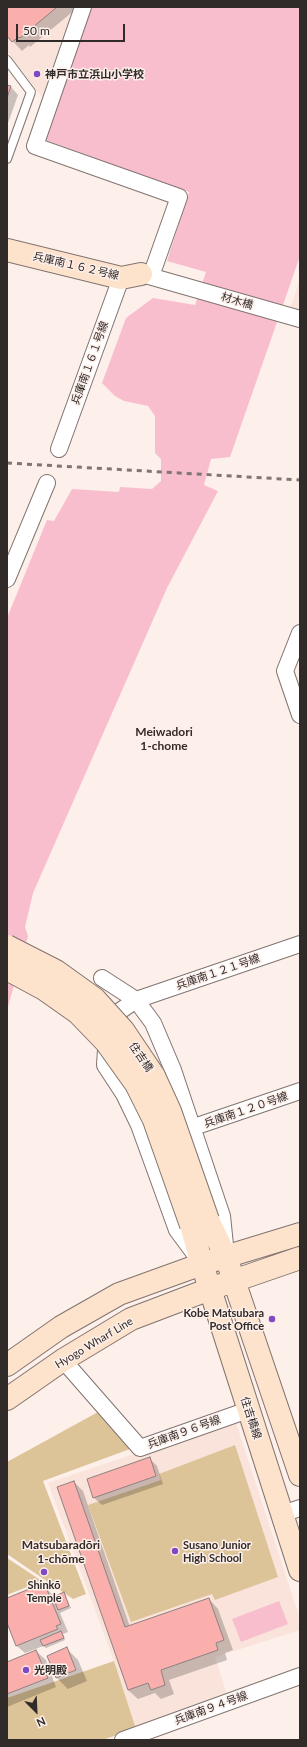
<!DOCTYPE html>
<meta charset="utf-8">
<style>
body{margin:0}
#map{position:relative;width:307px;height:1747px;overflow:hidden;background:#fdefea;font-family:Lato,sans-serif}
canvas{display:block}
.frame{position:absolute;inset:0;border:8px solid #302a28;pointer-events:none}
.north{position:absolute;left:16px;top:1691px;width:40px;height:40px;-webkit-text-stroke:3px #fdefea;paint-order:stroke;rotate:156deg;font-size:11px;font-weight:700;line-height:16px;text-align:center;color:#302a28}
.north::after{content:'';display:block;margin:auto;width:14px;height:18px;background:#302a28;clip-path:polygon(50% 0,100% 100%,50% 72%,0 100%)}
.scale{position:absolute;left:16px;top:24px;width:109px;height:18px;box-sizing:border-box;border:2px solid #302a28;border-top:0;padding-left:5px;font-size:12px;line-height:14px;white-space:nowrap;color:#302a28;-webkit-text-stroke:3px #fdefea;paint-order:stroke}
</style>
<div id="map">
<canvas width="307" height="1747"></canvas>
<div class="frame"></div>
<div class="north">N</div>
<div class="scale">50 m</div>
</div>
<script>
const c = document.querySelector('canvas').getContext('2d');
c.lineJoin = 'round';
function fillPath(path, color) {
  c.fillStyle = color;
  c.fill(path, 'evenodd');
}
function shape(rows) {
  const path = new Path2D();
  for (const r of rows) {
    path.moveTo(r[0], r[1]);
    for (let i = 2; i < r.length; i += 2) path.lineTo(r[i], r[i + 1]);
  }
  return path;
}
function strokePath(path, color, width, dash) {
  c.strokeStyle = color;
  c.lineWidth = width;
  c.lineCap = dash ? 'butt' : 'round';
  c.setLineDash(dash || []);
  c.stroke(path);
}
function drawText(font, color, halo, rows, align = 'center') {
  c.font = font + ' Lato,"Noto Sans JP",sans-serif';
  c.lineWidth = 3;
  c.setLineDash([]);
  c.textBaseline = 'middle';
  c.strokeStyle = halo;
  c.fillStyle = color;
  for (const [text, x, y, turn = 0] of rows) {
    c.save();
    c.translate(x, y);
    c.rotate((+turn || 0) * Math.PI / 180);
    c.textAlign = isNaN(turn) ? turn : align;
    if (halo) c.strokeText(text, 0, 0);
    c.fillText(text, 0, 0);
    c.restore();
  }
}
fillPath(shape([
 [7,7,73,7,42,97,7,51],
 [300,280,300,310,290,308],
 [235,1420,300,1619,300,1630,215,1657,227,1695,136,1729,114,1661,48,1483]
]), '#f9e3da');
fillPath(shape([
 [98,1412,130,1449,43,1481,86,1594,73,1599,7,1554,7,1462],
 [235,1445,278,1577,215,1600,212,1594,131,1622,88,1505,161,1480,159,1474],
 [7,1558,42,1581,7,1595],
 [114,1661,136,1729,102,1740,7,1740,7,1698]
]), '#ddc498');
fillPath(shape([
 [91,7,300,7,300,256,230,457,211,459,204,485,218,491,167,588,33,893,25,927,28,936,7,1010,7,618,47,520,54,521,72,489,119,492,120,487,152,489,161,481,161,459,155,453,155,416,148,406,124,401,115,396,102,383,126,318,153,298,195,305,206,272,167,261,189,192,46,140],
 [279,1601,288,1624,241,1642,232,1619]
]), '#f9becd');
fillPath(shape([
 [7,7,74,7,76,9,30,47,29,45,22,51,7,35],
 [7,86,11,87,18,95,7,126],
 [149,1458,157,1466,163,1484,102,1505,94,1498],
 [74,1482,83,1491,130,1627,209,1599,218,1609,233,1650,225,1653,227,1660,169,1680,174,1694,161,1699,155,1693,138,1699,128,1690],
 [45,1586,54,1597,64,1593,71,1608,60,1613,68,1632,63,1634,65,1640,46,1648,43,1646,25,1653,17,1646,7,1621,7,1599],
 [67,1649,78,1660,87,1681,68,1689,57,1678],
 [36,1651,46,1660,56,1687,7,1707,7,1663]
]), '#0003');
const building = shape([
 [7,7,57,7,20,38,19,37,12,42,7,36,7,7],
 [7,85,11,86,7,98,7,85],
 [150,1457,156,1476,93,1498,87,1479,150,1457],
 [74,1481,125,1627,209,1598,224,1640,216,1643,218,1650,161,1670,165,1685,151,1690,148,1683,128,1690,57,1487,74,1481],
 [39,1585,41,1587,45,1585,61,1624,56,1626,58,1629,16,1646,7,1623,7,1598,39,1585],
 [64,1592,69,1606,58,1610,53,1597,64,1592],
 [61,1631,64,1638,43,1646,40,1640,61,1631],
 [67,1647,76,1670,56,1678,47,1656,67,1647],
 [36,1650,48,1678,7,1694,7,1662,36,1650]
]);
fillPath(building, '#faafad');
strokePath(building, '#8f8181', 1);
const lane = shape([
 [7,60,31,92,7,159]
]);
const street = shape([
 [83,7,35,146,179,197,151,276],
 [142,274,300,319],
 [59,449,121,278],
 [7,579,47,483],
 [300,633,285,671,300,715],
 [102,978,136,1000,153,1023,173,1070,222,1216,225,1245],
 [191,1128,300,1091],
 [197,1257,177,1230,139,1125,124,1094,105,1065,107,1034,120,1011,136,1000,300,944],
 [63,1360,140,1448,248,1410],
 [282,1514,300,1508],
 [123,1740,300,1676]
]);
const secondary = shape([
 [7,250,121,278,141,274],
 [208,1220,226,1257,300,1475],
 [191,1225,202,1264,300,1570],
 [7,1365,61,1327,119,1294,202,1264,300,1234],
 [7,1399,63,1360,131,1319,210,1289,300,1258]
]);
strokePath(lane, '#817470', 10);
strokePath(street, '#817470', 18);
strokePath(secondary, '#817470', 24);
strokePath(lane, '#fff', 8);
strokePath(street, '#fff', 16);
strokePath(secondary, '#fde3cb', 22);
strokePath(shape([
 [7,463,300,480]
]), '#7f7673', 3, [5, 5]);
const secondaryBridge = shape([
 [7,946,56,971,95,999,123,1030,154,1076,170,1111,208,1220],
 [7,969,44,989,78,1013,106,1042,136,1084,154,1120,191,1225]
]);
strokePath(secondaryBridge, '#817470', 24, []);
strokePath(secondaryBridge, '#fde3cb', 22);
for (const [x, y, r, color] of [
 [37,74,4,"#7f49c1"],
 [272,1319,4,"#7f49c1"],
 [175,1551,4,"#7f49c1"],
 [44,1572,4,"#7f49c1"],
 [26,1670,4,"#7f49c1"]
]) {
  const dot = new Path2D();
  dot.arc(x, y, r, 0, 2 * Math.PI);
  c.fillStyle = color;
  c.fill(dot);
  strokePath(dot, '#fdefea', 1.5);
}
drawText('bold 11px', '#302a28', '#fdefea', [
 ["神戸市立浜山小学校",45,74],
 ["Kobe Matsubara",264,1313,"right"],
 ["Post Office",264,1326,"right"],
 ["Susano Junior",183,1545],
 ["High School",183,1558],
 ["Shinkō",44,1585,"center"],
 ["Temple",44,1598,"center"],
 ["光明殿",34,1670]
], 'left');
drawText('11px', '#302a28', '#fdefea', [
 ["兵庫南１６２号線",76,266,13],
 ["材木橋",237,301,16],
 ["兵庫南１６１号線",90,363,-70],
 ["兵庫南１２１号線",218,972,-19],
 ["住吉橋",141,1057,56],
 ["兵庫南１２０号線",246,1110,-19],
 ["Hyogo Wharf Line",94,1343,-31],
 ["住吉橋線",251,1418,72],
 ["兵庫南９６号線",184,1432,-20],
 ["兵庫南９４号線",211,1708,-20]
]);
drawText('bold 12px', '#362b27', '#fdefea', [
 ["Meiwadori",164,732],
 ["1-chome",164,746],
 ["Matsubaradōri",61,1545],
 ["1-chōme",61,1559]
]);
</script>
